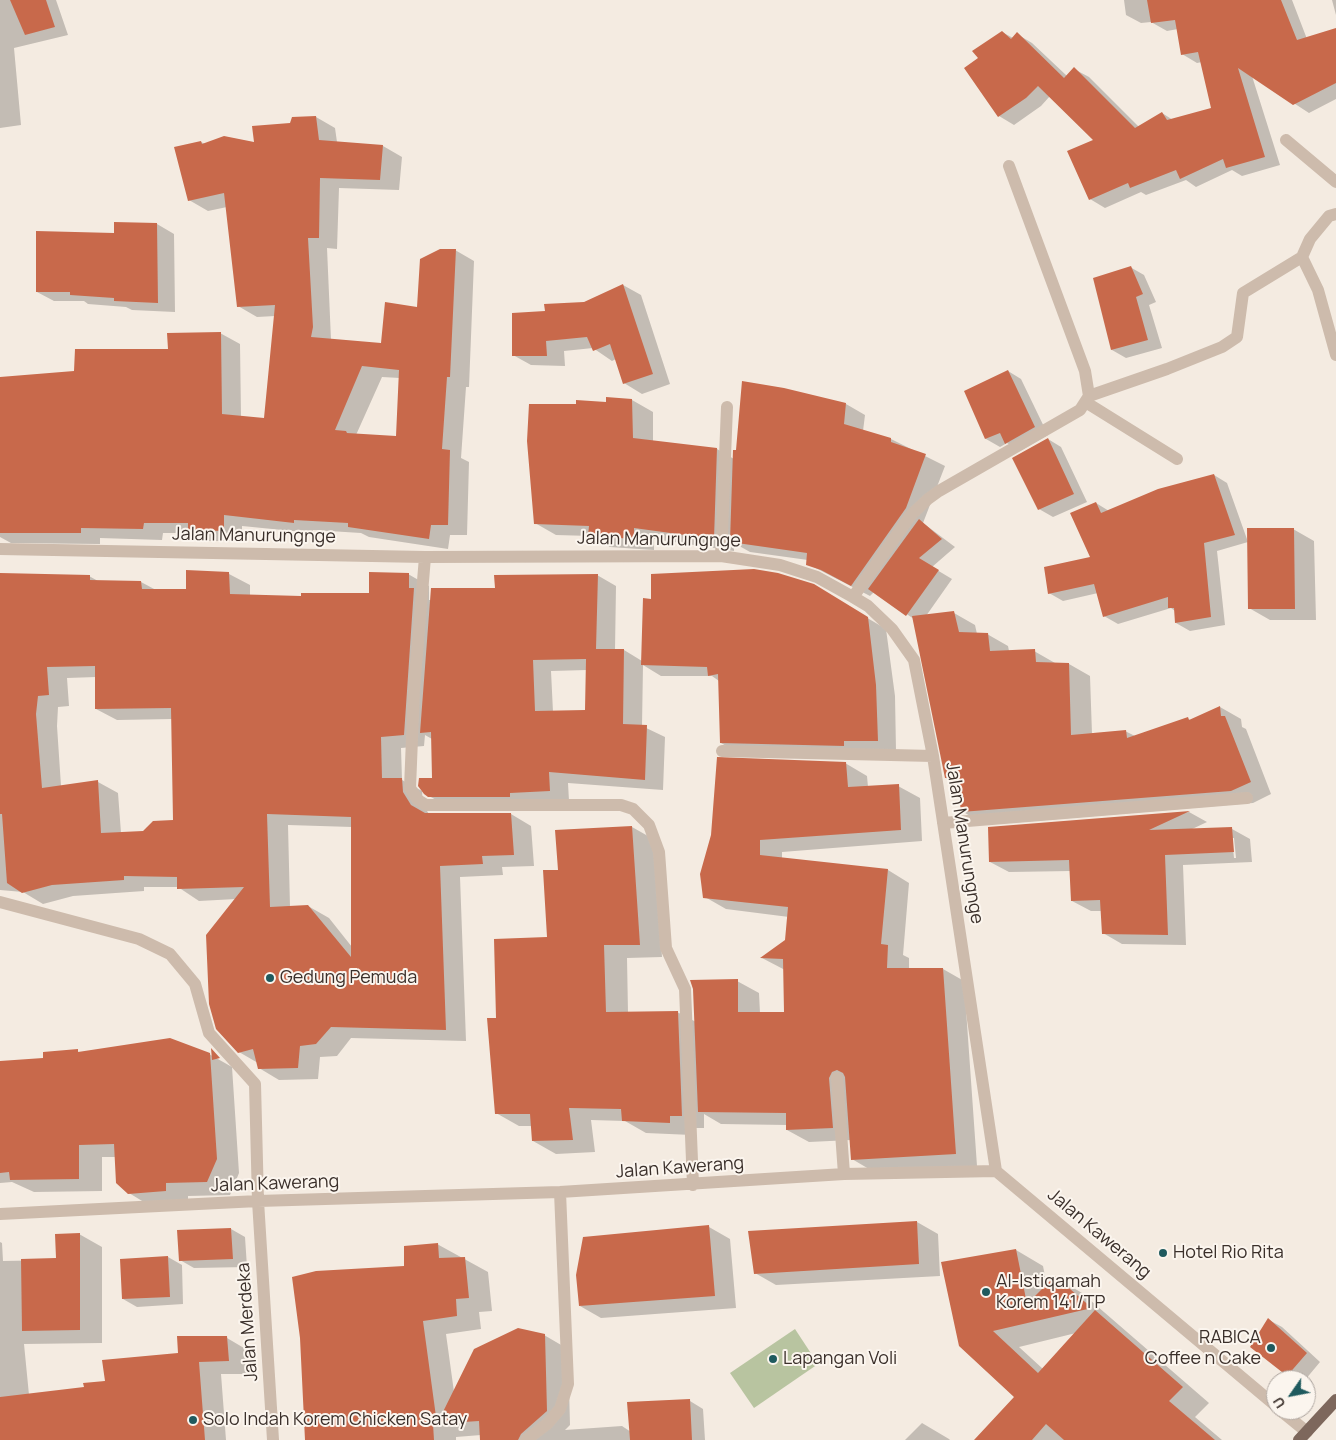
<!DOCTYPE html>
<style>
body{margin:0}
#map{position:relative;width:1336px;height:1440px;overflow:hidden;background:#f4ebe1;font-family:Manrope,sans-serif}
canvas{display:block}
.north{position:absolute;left:1266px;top:1370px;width:50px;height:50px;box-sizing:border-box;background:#fbf5ee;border:1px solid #aea6a0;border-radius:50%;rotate:237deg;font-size:14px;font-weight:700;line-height:20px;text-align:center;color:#3b302b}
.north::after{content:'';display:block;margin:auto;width:18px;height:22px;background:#1f5a5e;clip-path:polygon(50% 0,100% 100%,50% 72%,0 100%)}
</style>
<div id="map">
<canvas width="1336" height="1440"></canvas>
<div class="north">U</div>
</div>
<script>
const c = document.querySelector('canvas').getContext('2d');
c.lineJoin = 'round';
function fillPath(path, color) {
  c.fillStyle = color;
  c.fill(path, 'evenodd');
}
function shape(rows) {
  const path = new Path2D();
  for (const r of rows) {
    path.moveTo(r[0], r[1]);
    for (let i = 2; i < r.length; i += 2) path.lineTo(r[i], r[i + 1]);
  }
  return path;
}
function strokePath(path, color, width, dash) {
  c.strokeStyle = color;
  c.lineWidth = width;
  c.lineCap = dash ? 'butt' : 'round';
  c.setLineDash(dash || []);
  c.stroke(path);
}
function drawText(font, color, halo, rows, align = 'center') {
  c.font = font + ' Manrope,sans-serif';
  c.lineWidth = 4;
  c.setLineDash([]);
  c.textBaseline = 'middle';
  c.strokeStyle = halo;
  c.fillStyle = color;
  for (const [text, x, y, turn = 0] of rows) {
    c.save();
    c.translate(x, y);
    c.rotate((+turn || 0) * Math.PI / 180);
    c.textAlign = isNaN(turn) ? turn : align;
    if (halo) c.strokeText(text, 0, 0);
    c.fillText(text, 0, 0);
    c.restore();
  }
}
fillPath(shape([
 [795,1329,818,1364,754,1408,730,1373]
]), '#b8c4a0');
fillPath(shape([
 [0,0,56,0,68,35,14,48,21,125,0,128],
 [1124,0,1292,0,1307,39,1336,30,1336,99,1309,113,1252,76,1280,165,1242,176,1232,170,1196,187,1186,180,1146,195,1141,192,1105,208,1090,199,1095,140,1050,96,1041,106,1014,125,999,116,980,58,1002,32,1013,38,1017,34,1032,43,1067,76,1074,69,1089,77,1139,127,1162,113,1173,120,1213,109,1202,62,1197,63,1182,54,1178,29,1167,31,1151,22,1141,23,1126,15],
 [1332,0,1336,0,1336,15],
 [316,117,335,128,337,142,383,146,402,157,399,190,339,188,337,249,327,248,331,340,382,344,418,308,455,250,474,261,469,387,466,387,461,458,469,462,467,535,450,535,448,549,369,537,361,533,313,530,313,533,242,526,242,541,208,541,196,533,163,533,162,540,100,538,100,544,11,543,0,537,0,375,0,378,75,372,170,351,220,333,240,344,241,417,265,420,275,316,257,317,238,306,227,207,208,211,189,200,201,142,205,144,255,144,291,124],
 [382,377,400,378,397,437,356,435],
 [115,223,157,224,174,234,175,312,132,310,126,307,88,304,84,301,54,301,37,292,115,235],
 [1130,267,1144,275,1156,302,1149,305,1162,348,1126,358,1112,350],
 [623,285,641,295,670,384,642,394,624,383,616,359,612,361,593,348,564,351,565,366,531,365,513,355,546,312,584,303],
 [1008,371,1021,379,1048,435,1020,451,1007,443,1000,447,986,439,966,391],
 [632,400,653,412,653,442,717,449,734,459,846,404,865,415,863,431,891,439,945,466,923,523,955,547,932,567,952,579,926,616,954,613,975,625,977,634,987,634,1008,646,1009,651,1034,651,1055,663,1069,664,1090,676,1092,734,1125,731,1135,736,1187,718,1192,721,1220,707,1241,719,1242,727,1246,729,1271,794,1253,803,1010,823,983,824,962,811,959,785,946,778,914,619,874,592,870,596,808,564,808,560,750,552,734,543,734,551,654,539,654,550,610,547,591,536,556,535,535,523,607,403],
 [1048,439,1061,447,1087,502,1053,517,1039,509],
 [1214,475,1227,483,1248,542,1217,551,1225,625,1190,631,1176,623,1175,611,1171,608,1118,624,1104,616,1098,593,1063,601,1049,593,1092,558,1096,503,1109,511],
 [1293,529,1314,541,1316,620,1270,620,1249,608],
 [187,572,229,574,250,585,250,596,302,598,370,594,408,574,429,586,429,600,431,600,597,575,616,586,615,650,624,650,642,661,813,586,886,629,895,696,896,751,740,754,721,743,719,681,712,676,661,676,643,665,642,726,665,737,663,790,568,783,569,801,449,807,429,796,433,779,432,739,425,735,424,746,401,748,402,780,422,791,423,805,429,814,511,814,531,826,534,866,502,867,503,875,460,877,466,1041,351,1038,337,1056,320,1057,318,1079,279,1080,259,1068,258,1063,239,1052,236,899,199,901,178,887,144,887,144,891,73,896,43,904,23,892,0,890,0,575,89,576,98,581,141,582,156,590,187,590],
 [587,670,586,712,553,712,551,671],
 [96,677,96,709,117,720,172,719,174,821,144,832,121,833,118,793,98,782,61,786,57,726,58,707,69,706,67,678],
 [288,825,352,827,352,947,329,918,308,906,290,907],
 [845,763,867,776,868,787,898,786,920,798,922,841,782,852,782,859,888,870,909,883,903,955,909,958,909,969,943,969,964,981,977,1166,874,1172,852,1159,851,1140,809,1142,787,1130,787,1125,721,1124,704,1114,704,1128,692,1128,692,1135,646,1133,625,1121,591,1120,595,1152,556,1154,533,1141,532,1126,519,1126,496,1113,498,1019,548,938,559,871,632,827,655,840,662,957,627,958,628,1013,677,1012,696,1022,737,981,759,993,760,1013,785,1013,785,970,762,958,787,940,789,917,726,909,705,897,702,874],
 [1189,812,1207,822,1190,830,1232,829,1250,839,1252,862,1183,865,1186,945,1122,944,1103,933,1102,911,1091,911,1072,901,1071,871,1009,872,990,862,989,829],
 [1232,838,1234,838,1236,858,1234,858],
 [77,1051,81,1053,209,1054,232,1067,239,1173,230,1195,188,1196,188,1204,152,1207,129,1193,116,1157,102,1157,102,1191,34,1192,12,1182,0,1183,0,1062,45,1059],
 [917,1222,938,1234,940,1276,776,1285,755,1273],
 [709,1227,730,1239,736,1308,601,1318,580,1306],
 [231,1229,245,1237,247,1267,194,1268,180,1260],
 [79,1234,102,1247,102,1343,24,1344,29,1395,85,1388,227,1338,249,1351,251,1374,221,1374,226,1440,0,1440,0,1242,2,1243,3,1261,57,1260],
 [437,1244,488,1272,492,1311,479,1312,481,1329,446,1334,454,1392,544,1335,568,1349,570,1425,565,1430,622,1426,631,1432,690,1401,703,1409,705,1440,482,1440,481,1435,456,1437,456,1440,306,1440,405,1267],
 [1016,1250,1043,1266,1047,1286,1055,1277,1082,1293,1209,1403,1195,1417,1222,1440,976,1440,1016,1397,960,1346],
 [1076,1333,1043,1369,1019,1347],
 [168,1257,182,1265,183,1304,137,1307,123,1299],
 [1269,1320,1282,1327,1320,1362,1305,1380,1296,1380,1288,1375,1252,1347],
 [922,1423,949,1439,950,1440,905,1440]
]), '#0003');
fillPath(shape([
 [10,0,46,0,55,27,25,35],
 [1147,0,1281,0,1297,40,1336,28,1336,83,1293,105,1238,68,1265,157,1226,168,1223,159,1180,179,1176,170,1130,188,1128,183,1089,200,1067,151,1093,140,1038,86,1026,98,998,117,964,68,978,58,972,51,1002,31,1011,39,1017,32,1064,78,1074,67,1135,128,1162,112,1167,120,1211,108,1198,52,1181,55,1175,20,1151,23],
 [316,116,319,140,383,145,380,180,320,178,319,238,308,238,313,327,311,337,381,343,385,302,417,307,420,259,440,249,456,249,450,377,447,377,442,449,450,450,448,525,431,525,429,539,348,527,348,523,294,520,294,523,224,515,224,531,188,530,188,523,144,523,143,529,81,528,81,533,0,533,0,377,74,371,75,349,168,349,167,333,221,332,222,414,264,418,275,305,237,307,224,193,188,201,174,147,201,141,202,144,224,136,254,142,252,126,290,123,292,117],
 [362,366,399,370,396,436,347,433,346,431,335,430],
 [114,222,157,223,158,303,114,301,114,298,70,295,70,292,36,292,36,231,114,233],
 [1131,266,1143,294,1136,297,1148,340,1111,350,1093,278],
 [623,284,653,374,623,384,610,344,593,351,587,337,546,341,547,356,512,356,512,313,545,311,544,304,584,302],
 [1008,370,1035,427,1005,444,1000,433,985,439,964,391],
 [742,381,784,388,846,403,844,424,891,438,891,442,926,454,906,508,851,586,821,570,806,565,807,553,730,542,733,450,736,450],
 [606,397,632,399,633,438,717,448,714,539,634,528,634,539,588,536,589,526,534,524,527,441,529,404,576,404,576,400,606,402],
 [1048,438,1074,494,1038,510,1012,458],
 [1214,474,1235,535,1204,543,1211,617,1175,623,1174,608,1168,608,1168,597,1103,617,1094,584,1048,594,1044,567,1090,557,1070,513,1096,502,1101,513,1158,489],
 [919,519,942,539,919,558,939,570,906,616,868,589],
 [1247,528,1294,528,1295,609,1248,609],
 [754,569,778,573,814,584,868,617,876,685,878,741,844,741,844,746,720,743,718,674,708,676,707,667,641,665,643,598,651,599,651,574],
 [186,570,229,572,230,594,301,596,301,593,369,593,369,572,409,573,409,588,414,588,404,735,381,737,382,778,402,778,403,792,411,805,425,813,511,813,514,855,482,856,483,864,440,866,446,1030,331,1027,316,1044,300,1046,298,1068,258,1069,253,1049,238,1053,216,1029,209,1004,206,935,244,887,177,889,177,877,124,876,124,880,52,885,22,893,7,883,2,814,0,814,0,573,90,575,90,580,141,581,142,589,186,589],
 [95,666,95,709,171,708,173,820,153,821,143,831,101,833,98,780,42,788,36,714,38,696,49,695,47,667],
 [267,814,351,817,351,957,308,905,270,907],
 [598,574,596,649,624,649,623,724,647,725,645,780,549,772,550,791,510,793,510,797,428,797,424,794,418,786,419,778,432,778,431,732,420,733,431,588,495,588,494,575],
 [586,659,585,710,535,711,533,660],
 [954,611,959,632,988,633,990,651,1035,649,1036,662,1069,663,1071,735,1126,730,1127,738,1188,717,1189,720,1220,706,1221,716,1225,716,1251,782,1231,791,961,812,957,778,945,778,912,616],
 [717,757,846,762,848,787,899,784,901,830,760,840,760,855,888,869,881,944,888,945,887,968,943,968,956,1154,851,1160,845,1077,843,1073,837,1070,832,1072,829,1078,833,1128,786,1130,786,1113,698,1112,693,989,690,980,738,979,738,1012,784,1012,783,959,760,958,785,940,788,907,703,898,700,874,711,835],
 [1190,811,1149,830,1232,827,1234,852,1165,855,1168,935,1102,934,1100,900,1071,901,1069,860,989,862,988,827],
 [632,826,640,945,604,945,606,1012,678,1011,682,1116,670,1116,670,1123,622,1121,621,1109,569,1108,573,1140,532,1141,530,1114,495,1114,487,1018,496,1018,494,939,547,937,543,870,558,870,555,830],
 [170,1038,210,1053,217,1159,207,1182,166,1183,166,1191,128,1194,116,1183,114,1144,79,1145,79,1179,10,1180,9,1172,0,1173,0,1061,43,1058,43,1052,78,1049,78,1052],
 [211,1048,220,1058,212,1060],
 [917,1221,919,1264,754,1274,748,1231],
 [709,1225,715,1296,579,1306,576,1275,583,1237],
 [231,1228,233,1259,179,1261,177,1230],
 [80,1233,80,1330,22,1331,21,1259,56,1258,55,1234],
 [438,1243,439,1258,465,1257,469,1298,456,1299,457,1316,423,1321,437,1424,474,1349,518,1328,545,1334,547,1411,521,1434,518,1440,480,1440,479,1421,433,1424,434,1440,305,1440,300,1338,292,1277,316,1271,404,1266,404,1246],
 [1016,1249,1027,1304,1055,1276,1092,1308,993,1331,1038,1373,1095,1310,1183,1387,1169,1401,1215,1440,1064,1440,1046,1424,1032,1440,974,1440,1014,1397,959,1346,941,1262],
 [168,1256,170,1297,122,1299,120,1259],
 [1268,1318,1307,1353,1287,1376,1250,1347],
 [177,1336,227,1336,229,1361,199,1362,205,1440,0,1440,0,1397,84,1387,83,1383,105,1381,102,1360,178,1353],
 [690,1399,692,1440,630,1440,627,1402]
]), '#c8694b');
strokePath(shape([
 [1286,140,1336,182],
 [1302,257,1318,290,1336,355],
 [1089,396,1167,369,1222,347,1237,337,1243,293,1302,257,1310,239,1329,216,1336,214],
 [1087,403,1177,459],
 [0,549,425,557,721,556,780,565,817,577,853,597,868,606,892,629,914,660,933,756,996,1171],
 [721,556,727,407],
 [425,557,414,689,410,788,418,800,426,805,621,805,633,809,649,825,659,852,666,948,685,989,693,1185],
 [853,597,911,515,928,499,939,491,1080,410,1089,396,1085,371,1009,166],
 [722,751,933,756],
 [943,823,1247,798],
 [0,902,139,939,170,954,195,984,209,1033,255,1084,258,1201,273,1440],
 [837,1078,844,1174],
 [0,1214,258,1201,560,1192,844,1174,996,1171,1276,1406],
 [1280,1410,1307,1432],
 [526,1440,547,1424,560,1409,568,1384,560,1192]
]), '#cdbbac', 12);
strokePath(shape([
 [1299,1440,1336,1400]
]), '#7d675c', 12);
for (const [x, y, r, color] of [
 [270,978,5,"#1f5a5e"],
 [1163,1253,5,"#1f5a5e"],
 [986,1292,5,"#1f5a5e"],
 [1271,1348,5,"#1f5a5e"],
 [773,1359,5,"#1f5a5e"],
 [193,1420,5,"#1f5a5e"]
]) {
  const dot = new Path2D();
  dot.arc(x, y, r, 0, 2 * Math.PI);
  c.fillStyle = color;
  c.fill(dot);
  strokePath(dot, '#fbf5ee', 2);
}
drawText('18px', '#3b302b', '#fbf5ee', [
 ["Jalan Manurungnge",254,536,1],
 ["Jalan Manurungnge",659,540,1],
 ["Jalan Manurungnge",964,843,81],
 ["Jalan Kawerang",680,1168,-4],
 ["Jalan Kawerang",275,1184,-2],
 ["Jalan Kawerang",1099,1234,40],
 ["Jalan Merdeka",248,1322,-94]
]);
drawText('18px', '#3b302b', '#fbf5ee', [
 ["Gedung Pemuda",280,978],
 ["Hotel Rio Rita",1173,1253],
 ["Al-Istiqamah",996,1282],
 ["Korem 141/TP",996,1303],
 ["RABICA",1261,1338,"right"],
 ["Coffee n Cake",1261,1359,"right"],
 ["Lapangan Voli",783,1359],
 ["Solo Indah Korem Chicken Satay",203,1420]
], 'left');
</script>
